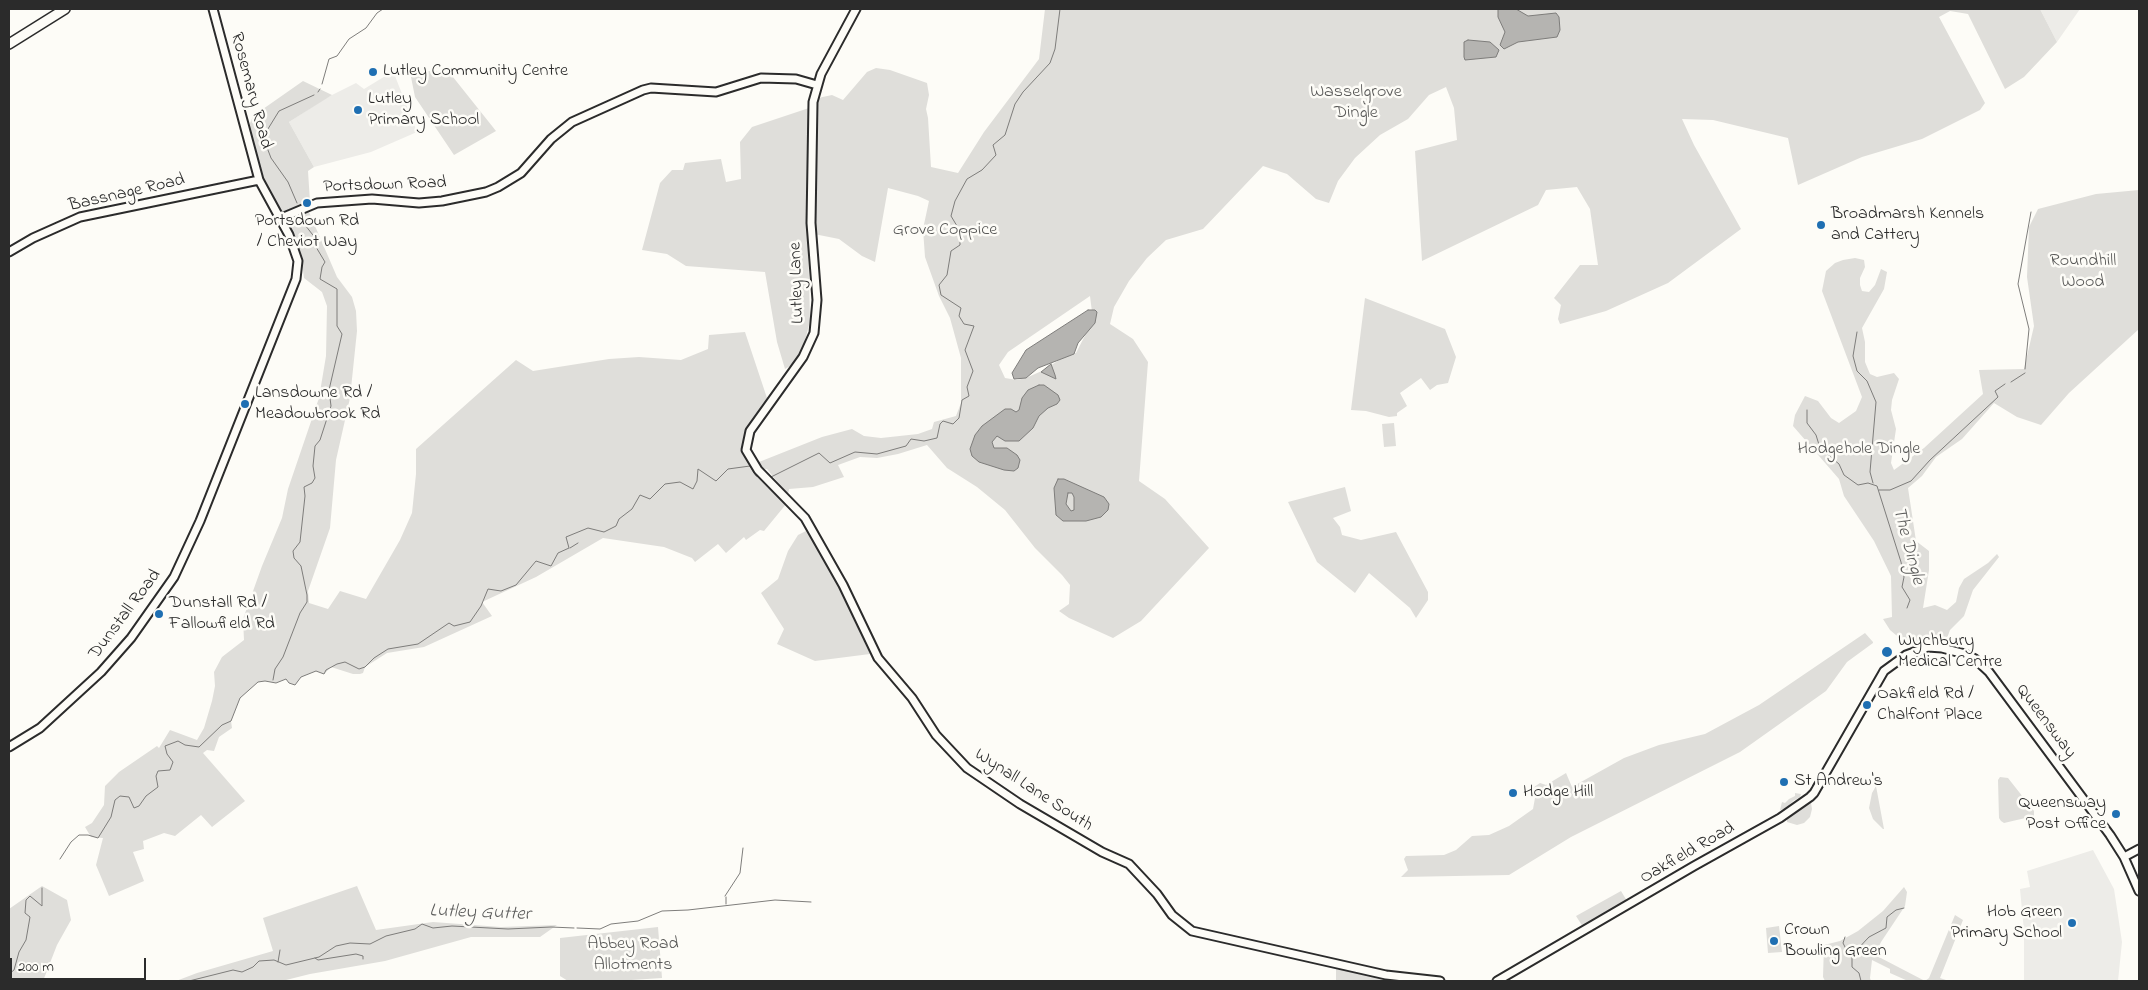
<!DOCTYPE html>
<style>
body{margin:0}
#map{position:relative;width:2148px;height:990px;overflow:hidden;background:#fdfcf7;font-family:"Indie Flower",sans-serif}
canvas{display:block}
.frame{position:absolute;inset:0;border:10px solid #2b2b2b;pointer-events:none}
.scale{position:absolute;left:10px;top:958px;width:136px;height:22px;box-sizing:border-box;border:2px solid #2b2b2b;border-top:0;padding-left:6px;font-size:15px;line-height:18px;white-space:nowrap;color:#2b2b2b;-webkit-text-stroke:4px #fdfcf7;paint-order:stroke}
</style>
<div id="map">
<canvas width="2148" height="990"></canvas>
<div class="frame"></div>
<div class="scale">200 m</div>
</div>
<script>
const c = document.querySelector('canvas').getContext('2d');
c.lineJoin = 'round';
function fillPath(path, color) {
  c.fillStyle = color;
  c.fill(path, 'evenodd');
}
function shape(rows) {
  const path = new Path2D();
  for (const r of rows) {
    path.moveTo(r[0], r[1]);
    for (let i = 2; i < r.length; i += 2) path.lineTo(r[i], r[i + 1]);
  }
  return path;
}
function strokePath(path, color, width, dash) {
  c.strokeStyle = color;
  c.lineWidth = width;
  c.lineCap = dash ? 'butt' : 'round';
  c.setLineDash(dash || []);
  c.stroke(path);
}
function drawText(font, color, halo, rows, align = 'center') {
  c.font = font + ' "Indie Flower",sans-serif';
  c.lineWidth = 5;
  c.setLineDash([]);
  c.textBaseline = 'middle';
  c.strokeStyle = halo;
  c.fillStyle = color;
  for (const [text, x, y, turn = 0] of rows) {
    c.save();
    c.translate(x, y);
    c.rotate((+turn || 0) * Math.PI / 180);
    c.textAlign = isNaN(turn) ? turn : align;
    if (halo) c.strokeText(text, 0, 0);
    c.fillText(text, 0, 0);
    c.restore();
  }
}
fillPath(shape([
 [2040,9,2080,9,2057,42],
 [387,75,395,76,417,132,371,152,314,167,289,122,326,98,356,83,364,89],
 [2093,850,2114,889,2122,942,2118,981,2024,981,2024,931,2020,889,2030,887,2027,871]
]), '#edece8');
fillPath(shape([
 [1045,9,2040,9,2057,42,2024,77,2005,89,1968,14,1950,11,1939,17,1985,103,1980,110,1922,139,1862,157,1798,185,1788,138,1713,120,1682,119,1694,145,1741,229,1668,283,1606,311,1560,324,1558,319,1561,305,1554,298,1580,265,1598,265,1590,209,1577,187,1546,190,1538,205,1422,261,1415,151,1457,140,1454,108,1446,87,1429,95,1408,119,1380,135,1355,158,1338,181,1329,203,1316,199,1287,174,1263,166,1203,229,1166,240,1147,258,1129,281,1114,307,1110,324,1133,339,1148,362,1139,481,1165,499,1209,548,1141,621,1113,638,1069,618,1059,611,1069,604,1070,585,1062,575,1035,548,1005,510,977,487,947,468,927,445,898,454,877,458,860,457,838,465,844,477,813,487,789,489,788,495,767,469,755,468,787,503,764,531,760,530,746,540,744,537,726,553,718,544,695,562,692,558,664,547,603,538,536,577,482,602,492,616,424,647,387,653,365,667,363,673,360,674,353,674,331,667,324,674,316,671,301,677,295,685,289,683,286,679,276,683,265,681,258,682,240,698,231,721,232,728,219,737,214,751,207,750,203,753,245,801,212,827,201,815,175,836,164,833,143,841,144,849,133,852,144,881,109,896,96,865,103,838,91,837,85,827,92,823,104,805,105,786,119,772,157,746,159,748,170,730,197,740,204,728,212,701,215,686,214,672,222,657,244,640,243,619,262,566,282,518,288,489,319,398,326,356,327,306,322,292,304,278,302,263,287,220,309,212,337,277,352,297,356,311,357,331,350,398,336,460,330,528,308,591,309,603,328,609,340,591,366,599,400,540,412,513,416,474,416,449,516,360,533,371,609,359,639,357,681,360,708,349,709,335,745,332,767,398,761,406,764,417,749,445,759,462,822,437,852,429,864,436,881,438,918,434,932,429,934,422,956,416,961,403,961,358,950,318,939,296,925,257,923,229,929,201,918,196,888,188,875,262,862,256,839,239,814,234,813,115,818,98,832,95,843,100,867,72,876,68,890,70,927,83,929,95,926,109,928,118,931,167,958,173,984,132,1039,59],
 [1090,296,1093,320,1076,353,1065,356,1044,370,1026,378,1017,380,1005,378,999,365,1008,352],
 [428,71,449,72,496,131,454,155,415,97,411,77],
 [303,81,332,95,289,122,314,167,308,171,310,202,282,214,277,208,266,185,248,128,253,116],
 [809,108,807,196,810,321,800,360,785,369,777,342,765,272,686,266,667,254,642,250,660,183,672,170,683,170,685,163,721,159,726,182,741,179,740,142,752,127],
 [2139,190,2139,329,2069,393,2041,425,2017,417,1994,403,1962,439,1936,457,1922,476,1908,488,1916,541,1929,551,1929,570,1923,608,1935,605,1947,610,1956,602,1959,588,1964,579,1988,563,1997,554,1999,557,1973,590,1964,616,1950,630,1946,641,1910,647,1890,630,1883,619,1892,617,1891,576,1874,541,1844,496,1839,479,1793,426,1795,415,1805,396,1818,401,1831,418,1839,423,1856,411,1862,397,1822,291,1826,271,1835,263,1843,260,1855,258,1864,260,1865,267,1860,278,1860,285,1862,291,1869,292,1875,285,1881,269,1887,272,1884,289,1862,328,1865,342,1865,362,1870,374,1877,377,1894,373,1899,379,1892,400,1891,410,1896,429,1891,463,1894,470,1924,448,1983,394,1979,370,2024,369,2034,326,2027,277,2029,227,2038,209,2096,194],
 [1365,298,1445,329,1456,357,1448,383,1437,385,1430,390,1421,378,1400,393,1407,406,1397,413,1397,416,1389,417,1366,411,1351,410],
 [1394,423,1396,446,1384,447,1382,424],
 [1345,487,1351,511,1333,518,1340,527,1342,535,1361,540,1396,532,1428,592,1428,600,1416,618,1410,608,1369,573,1355,593,1317,562,1288,502],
 [806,531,810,533,831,571,870,654,815,661,777,644,784,629,761,593,778,579,788,551,798,535],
 [1865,633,1873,642,1873,643,1847,662,1826,691,1740,752,1571,837,1509,875,1401,877,1408,870,1404,859,1406,856,1444,855,1456,850,1472,836,1489,835,1509,826,1533,809,1535,798,1534,787,1540,783,1546,785,1566,773,1572,787,1624,758,1659,745,1705,734,1759,705],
 [2000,777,2008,778,2034,811,2034,816,2004,823,2001,821,1999,818,1998,780],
 [1876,786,1884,829,1883,829,1873,819,1869,808,1872,793],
 [1795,793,1801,794,1800,797,1793,801,1786,809,1780,810,1782,802,1785,803,1789,799,1795,796],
 [1808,803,1811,803,1812,809,1810,817,1804,823,1797,825,1787,822,1787,818],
 [42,886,67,900,71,920,57,945,43,981,9,981,9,909],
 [357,886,376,930,433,922,501,927,557,925,540,937,471,937,385,961,310,974,282,981,176,981,197,973,273,951,263,918],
 [1904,887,1907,892,1905,906,1881,942,1875,955,1925,981,1908,981,1890,973,1890,969,1872,960,1870,978,1871,981,1825,981,1823,977,1824,945,1840,941,1858,931,1883,911],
 [1621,891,1627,901,1583,927,1576,916],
 [1955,915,1963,920,1940,978,1949,981,1925,981,1929,978],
 [1779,926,1782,952,1768,953,1766,928],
 [658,927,662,978,616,981,568,981,560,976,560,938],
 [1336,967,1382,979,1401,981,1336,981]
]), '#dfdeda');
const water = shape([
 [1498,9,1516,9,1528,16,1556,13,1559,17,1560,30,1557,37,1518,42,1504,49,1500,45,1505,32,1498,17,1498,9],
 [1468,40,1490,42,1499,50,1496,57,1465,60,1464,57,1464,42,1468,40],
 [1088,310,1095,310,1097,312,1095,323,1078,343,1074,354,1038,368,1026,378,1014,379,1012,373,1026,350,1088,310],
 [1051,364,1055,375,1056,379,1041,372,1051,364],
 [1039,385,1044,385,1058,395,1060,400,1057,404,1048,408,1039,416,1033,428,1019,441,1005,441,997,436,992,442,994,448,1007,448,1017,455,1020,460,1018,468,1014,471,1004,470,979,462,972,456,970,449,975,435,982,426,1005,409,1011,409,1016,412,1019,410,1022,398,1028,390,1039,385],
 [1058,479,1064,479,1104,497,1109,504,1108,510,1101,517,1086,521,1063,521,1056,515,1054,488,1058,479],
 [1068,493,1072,493,1074,497,1074,510,1071,511,1066,504,1068,493]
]);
fillPath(water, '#b5b4b1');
strokePath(water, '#7e7d7b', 1);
strokePath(shape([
 [322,84,329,59,337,56,349,39,366,28,377,13,383,9],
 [318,92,320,89],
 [297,203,288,182,271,158,263,137,279,111,314,95],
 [1857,332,1853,356,1857,371,1867,381,1876,402,1870,472,1873,483],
 [2025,369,2029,329,2018,284,2031,212],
 [2011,382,2025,373],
 [1807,410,1807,423,1816,435,1820,448,1839,464,1844,475,1858,485,1868,483,1877,486,1901,562,1904,577,1902,587,1910,600,1907,608],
 [769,478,819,453,830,463,855,452,877,454,906,446,911,439,924,441,937,438,940,424,943,421,953,424,959,418,962,400,969,396,967,387,973,371,965,350,974,326,964,324,959,316,961,308,941,295,939,285,947,275,951,251,960,245,960,231,951,216,955,201,967,179,982,170,996,155,993,145,1005,135,1015,104,1023,92,1050,63,1055,49,1060,9],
 [1879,490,1890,490,1911,481,1930,460,1998,397,1995,391,2005,384],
 [570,548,578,543],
 [1913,639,1913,641],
 [273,680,275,669,283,657,300,613,307,602,307,595,301,566,294,558,293,551,300,542,305,496,304,487,312,483,315,478,313,466,315,446,320,440,331,406,329,390,342,334,337,326,337,289,320,279,322,267,325,262,316,247,316,239,298,216],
 [60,859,71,842,79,835,88,835,98,838,111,817,115,800,120,796,129,797,134,808,139,806,146,796,158,787,156,776,158,771,170,770,173,762,167,754,165,746,178,741,185,745,199,747,222,725,231,721,240,698,258,682,265,681,276,683,286,679,289,683,295,685,301,677,316,671,324,674,326,670,337,664,345,662,359,669,365,667,374,658,388,649,418,644,449,623,454,626,470,622,481,606,488,589,501,591,516,585,536,561,551,566,558,553,569,548,566,537,588,528,604,532,616,526,619,519,632,509,640,495,650,499,665,484,680,482,693,489,697,481,698,469,716,481,728,469,750,466,756,476,760,477],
 [725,896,740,873,743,848],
 [726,897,726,904],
 [577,928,600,929,611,924,638,921,662,911,688,910,775,900,811,902],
 [1845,937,1843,943,1846,949,1852,955],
 [315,958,318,960,356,954,363,956,363,959],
 [278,962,280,950],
 [9,974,14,970,19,952,26,940,30,917,25,913,26,900,30,896,42,906,42,888],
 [189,981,233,970,242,972,253,967,259,961,274,960,286,965,319,957,336,946,350,943,370,944,386,936,415,929,422,924,433,928,452,926,508,929,551,927,574,928],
 [1861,981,1859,973,1852,967,1852,955,1869,937,1886,928,1887,917,1896,910,1904,908]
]), '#7e7d7b', 1);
const minor = shape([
 [856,9,821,74,813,102,811,223,817,300,814,333,803,357,750,431,746,450,758,470,805,518,843,585,878,658,912,698,936,735,967,768,1020,804,1102,852,1129,864,1157,894,1172,915,1192,931,1386,975,1440,981],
 [279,219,317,203,372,199,419,203,442,201,486,192,498,187,521,173,551,139,572,122,643,90,651,88,716,92,761,78,796,79,817,85],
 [9,252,33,238,80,217,259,180],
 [9,747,40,728,101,672,131,638,174,577,200,521,296,279,298,261,289,235,259,180,213,9],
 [2124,857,2139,849],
 [1497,981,1694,866,1780,818,1810,797,1814,793,1884,671,1906,655,1928,647,1942,648,1965,654,1975,659,1989,672,2110,835,2124,857,2139,891]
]);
const major = shape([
 [9,44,65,9]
]);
strokePath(minor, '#2b2b2b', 11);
strokePath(major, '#2b2b2b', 12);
strokePath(minor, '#fdfcf7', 7);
strokePath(major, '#fdfcf7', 9);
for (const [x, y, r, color] of [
 [373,72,5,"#1f6fb2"],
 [358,110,5,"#1f6fb2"],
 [307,203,5,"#1f6fb2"],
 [1821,225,5,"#1f6fb2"],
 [245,404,5,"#1f6fb2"],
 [159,614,5,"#1f6fb2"],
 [1887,652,6,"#1f6fb2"],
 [1867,705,5,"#1f6fb2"],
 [1784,782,5,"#1f6fb2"],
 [1513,793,5,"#1f6fb2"],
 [2116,814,5,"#1f6fb2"],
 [2072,923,5,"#1f6fb2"],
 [1774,941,5,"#1f6fb2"]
]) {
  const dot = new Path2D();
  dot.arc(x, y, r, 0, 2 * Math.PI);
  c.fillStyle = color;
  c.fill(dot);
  strokePath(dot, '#fdfcf7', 2);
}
drawText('18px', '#2b2b2b', '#fdfcf7', [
 ["Lutley Community Centre",383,72],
 ["Lutley",368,100],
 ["Primary School",368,121],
 ["Broadmarsh Kennels",1831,215],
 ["and Cattery",1831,236],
 ["Portsdown Rd",307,222,"center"],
 ["/ Cheviot Way",307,243,"center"],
 ["Lansdowne Rd /",255,394],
 ["Meadowbrook Rd",255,415],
 ["Dunstall Rd /",169,604],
 ["Fallowfield Rd",169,625],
 ["Wychbury",1898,642],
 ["Medical Centre",1898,663],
 ["Oakfield Rd /",1877,695],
 ["Chalfont Place",1877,716],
 ["St Andrew's",1794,782],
 ["Hodge Hill",1523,793],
 ["Queensway",2106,804,"right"],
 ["Post Office",2106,825,"right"],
 ["Hob Green",2062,913,"right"],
 ["Primary School",2062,934,"right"],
 ["Crown",1784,931],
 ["Bowling Green",1784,952]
], 'left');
drawText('18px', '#2b2b2b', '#fdfcf7', [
 ["Rosemary Road",250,91,75],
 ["Portsdown Road",385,186,-2],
 ["Bassnage Road",127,194,-13],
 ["Lutley Lane",798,283,-92],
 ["Dunstall Road",126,615,-53],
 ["Queensway",2045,722,53],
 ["Wynall Lane South",1033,791,33],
 ["Oakfield Road",1688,854,-30]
]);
drawText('18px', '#585857', '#fdfcf7', [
 ["Wasselgrove",1356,93],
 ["Dingle",1356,114],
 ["Grove Coppice",945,231],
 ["Roundhill",2083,262],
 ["Wood",2083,283],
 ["Hodgehole Dingle",1859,450],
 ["Abbey Road",633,945],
 ["Allotments",633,966]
]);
drawText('italic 19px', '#5b5b5a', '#fdfcf7', [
 ["The Dingle",1907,546,75],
 ["Lutley Gutter",480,914,2]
]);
</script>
